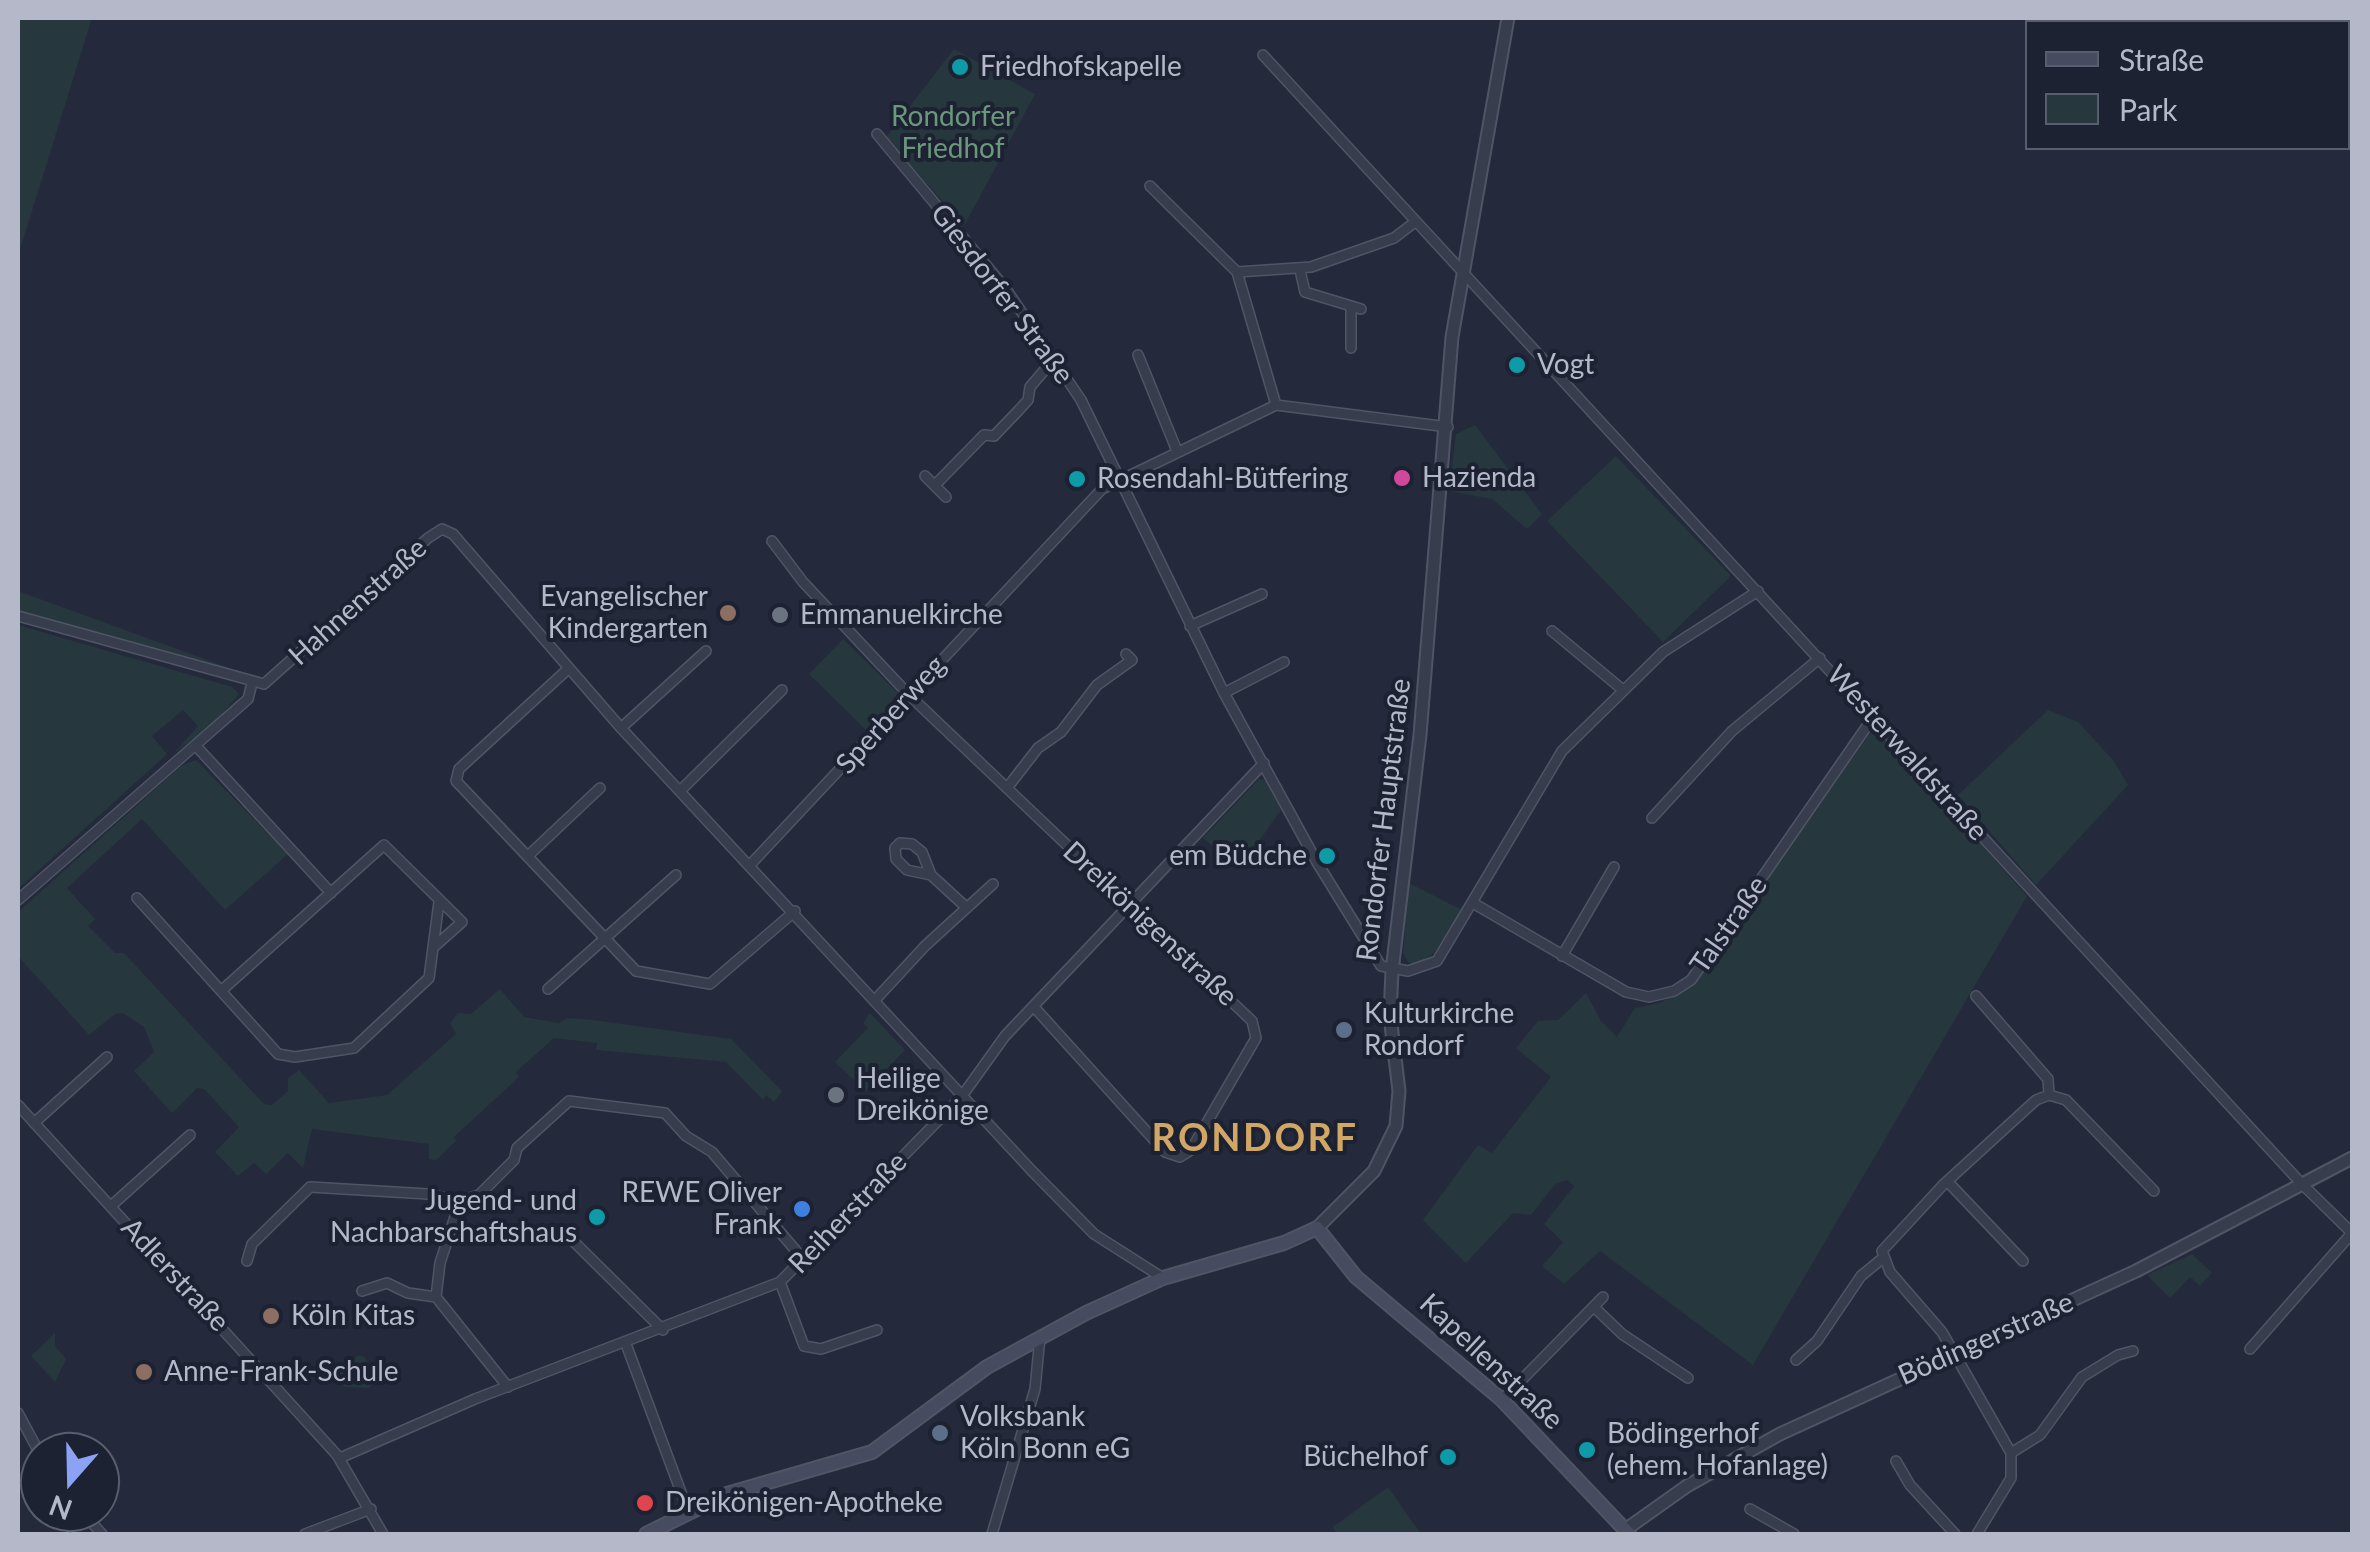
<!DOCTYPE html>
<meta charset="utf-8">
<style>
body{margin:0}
#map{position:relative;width:2370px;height:1552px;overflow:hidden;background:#242a3c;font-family:Lato,sans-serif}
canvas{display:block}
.frame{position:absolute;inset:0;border:20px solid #b4b8c8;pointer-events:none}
.legend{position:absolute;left:2025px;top:20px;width:325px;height:130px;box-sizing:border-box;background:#1d2232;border:2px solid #595e6e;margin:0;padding:12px 18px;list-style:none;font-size:30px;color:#b4b8c8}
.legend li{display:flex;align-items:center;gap:20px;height:50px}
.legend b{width:50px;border:2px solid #595e6e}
.north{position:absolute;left:20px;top:1432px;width:100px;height:100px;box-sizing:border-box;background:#1d2232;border:2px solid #595e6e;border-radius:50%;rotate:200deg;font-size:28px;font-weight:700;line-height:40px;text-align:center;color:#b4b8c8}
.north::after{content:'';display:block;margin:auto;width:35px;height:45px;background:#8ba2f5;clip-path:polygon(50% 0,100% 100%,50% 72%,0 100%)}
</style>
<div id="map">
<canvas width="2370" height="1552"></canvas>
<div class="frame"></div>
<ul class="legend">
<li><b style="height:12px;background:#464b5f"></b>Straße</li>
<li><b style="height:28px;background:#26373d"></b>Park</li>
</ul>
<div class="north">N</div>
</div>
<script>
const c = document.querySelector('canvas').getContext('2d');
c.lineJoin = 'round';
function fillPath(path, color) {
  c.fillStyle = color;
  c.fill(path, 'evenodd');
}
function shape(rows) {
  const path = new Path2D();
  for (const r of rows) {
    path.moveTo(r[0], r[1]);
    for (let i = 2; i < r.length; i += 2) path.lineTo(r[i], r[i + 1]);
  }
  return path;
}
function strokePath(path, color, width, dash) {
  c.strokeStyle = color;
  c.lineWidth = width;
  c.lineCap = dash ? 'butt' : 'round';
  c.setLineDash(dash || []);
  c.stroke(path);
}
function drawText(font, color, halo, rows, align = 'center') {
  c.font = font + ' Lato,sans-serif';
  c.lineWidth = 8;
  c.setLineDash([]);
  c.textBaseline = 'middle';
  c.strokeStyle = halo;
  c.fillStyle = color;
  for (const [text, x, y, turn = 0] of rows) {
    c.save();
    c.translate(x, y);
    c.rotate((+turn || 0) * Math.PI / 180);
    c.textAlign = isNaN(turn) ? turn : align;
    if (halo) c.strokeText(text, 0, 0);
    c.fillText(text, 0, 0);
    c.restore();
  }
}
fillPath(shape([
 [19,18,92,18,18,256,18,20],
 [954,49,1035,94,964,226,886,137],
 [1475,425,1542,514,1527,529,1492,499,1449,491,1456,434],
 [1616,456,1731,576,1663,642,1547,521],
 [18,591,235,670,18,611],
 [18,625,232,687,239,694,211,726,174,753,198,726,183,710,152,736,167,754,18,889],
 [843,639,901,696,867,731,809,674],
 [2048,710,2078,722,2113,760,2128,785,2036,885,1958,795],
 [1875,726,2027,896,1753,1365,1600,1251,1564,1284,1542,1266,1563,1242,1544,1224,1574,1186,1567,1180,1555,1184,1531,1215,1513,1213,1466,1263,1423,1220,1478,1145,1492,1153,1551,1077,1516,1048,1538,1021,1558,1020,1586,993,1601,1021,1617,1037,1635,1008,1660,1003,1693,985],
 [196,760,288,854,225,910,142,819,67,888,95,919,88,926,115,953,124,953,264,1104,272,1105,288,1091,288,1078,299,1070,329,1103,387,1095,456,1034,450,1023,458,1013,471,1014,500,989,524,1017,559,1023,567,1018,593,1020,731,1039,782,1091,774,1102,766,1095,763,1100,726,1062,596,1050,597,1043,554,1038,516,1072,519,1077,454,1137,456,1141,436,1160,429,1159,429,1144,312,1129,303,1168,288,1153,266,1174,254,1163,238,1176,215,1152,239,1127,204,1089,197,1088,172,1113,134,1071,154,1052,144,1027,123,1013,115,1014,89,1035,18,956,18,912,181,766],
 [1259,779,1265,780,1281,810,1239,869,1203,838],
 [1409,883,1462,910,1434,953,1417,964,1408,962,1403,953],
 [870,1013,905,1050,865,1091,835,1062,868,1028,863,1023],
 [2192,1254,2212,1273,2200,1286,2190,1277,2170,1298,2147,1275],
 [55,1333,55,1346,66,1359,55,1382,31,1356],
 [357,1356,363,1356,380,1377,369,1388,344,1387,328,1370,344,1367],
 [1388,1487,1421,1534,1337,1534,1333,1527]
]), '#26373d');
const minor = shape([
 [1263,55,2300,1182,2352,1233],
 [877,134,1006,289,1081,400,1224,693,1318,864,1381,966,1408,971,1437,961,1562,751,1663,652,1758,591],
 [1150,186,1237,272,1276,405],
 [1300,270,1305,292,1361,309],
 [1237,272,1311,267,1394,238,1415,222],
 [1351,348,1351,306],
 [1138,355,1177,451],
 [925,476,946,497],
 [935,485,984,435,994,436,1018,411,1028,400,1030,387,1054,359],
 [772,541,803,582,910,696,1252,1021,1256,1038,1191,1150,1180,1157,1165,1152,1034,1007],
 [18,616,264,684,428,538,442,529,453,534,621,728,1032,1171,1094,1234,1163,1278],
 [1190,626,1262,594],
 [1552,631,1623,690],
 [568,669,459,769,456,781,636,971,710,984,795,911],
 [1224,693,1284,662],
 [621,728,706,651],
 [196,746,331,893],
 [1007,788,1038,748,1061,732,1097,685,1132,660,1126,654],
 [680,791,782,690],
 [1652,818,1732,731,1820,658],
 [529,855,600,788],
 [750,865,1102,489,1276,405,1448,427],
 [931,875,907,870,896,859,895,848,900,843,912,844,922,852,931,875,967,908],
 [137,898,278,1054,295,1057,354,1048,429,978,439,902],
 [18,900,248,699,252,683],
 [1473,903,1626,992,1649,997,1674,991,1691,980,1874,716],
 [1562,956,1614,867],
 [548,989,676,875],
 [221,991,384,845,462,922,434,947],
 [1976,996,2048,1079,2049,1095],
 [876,999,925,946,993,884],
 [2049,1095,2066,1100,2154,1191],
 [18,1105,337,1455,383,1534],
 [34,1123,107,1057],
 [1947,1181,2023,1261],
 [460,1201,440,1263,436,1297,508,1387],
 [111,1206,190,1135],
 [562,1230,663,1330],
 [247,1261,252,1244,310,1187,428,1194,460,1201,479,1195,514,1160,517,1148,569,1101,665,1113,686,1136,712,1152,803,1259],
 [780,1282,804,1346,821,1349,877,1330],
 [362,1291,387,1283,408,1293,436,1297],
 [1594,1307,1622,1334,1688,1378],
 [626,1344,688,1511],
 [2250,1349,2352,1233],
 [1796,1360,1817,1341,1861,1276,1883,1258],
 [1502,1400,1603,1297],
 [18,1413,40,1454],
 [2011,1453,2040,1435,2082,1377,2118,1355,2133,1351],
 [340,1458,475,1399,780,1282,962,1096,1005,1036,1264,763],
 [1896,1461,1910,1485,1955,1534],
 [1750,1509,1794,1534],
 [82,1512,102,1534],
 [305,1534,371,1509],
 [992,1534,1035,1389,1040,1337],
 [1977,1534,2011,1478,2011,1453,1942,1332,1890,1272,1882,1251,1943,1185,2036,1100,2049,1095]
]);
const tertiary = shape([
 [1317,1228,1374,1171,1396,1126,1399,1091,1390,1016,1392,971,1420,735,1452,337,1508,18],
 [1625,1530,1687,1486,1780,1434,2136,1271,2352,1158]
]);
const secondary = shape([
 [646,1534,727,1494,872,1452,987,1367,1086,1313,1163,1278,1284,1243,1317,1228,1356,1277,1502,1400,1629,1534]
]);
strokePath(minor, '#505565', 12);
strokePath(tertiary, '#505565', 15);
strokePath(secondary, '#505565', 16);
strokePath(minor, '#383d4d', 9);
strokePath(tertiary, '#383d4d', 11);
strokePath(secondary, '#464b5f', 12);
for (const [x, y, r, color] of [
 [960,67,10,"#0f9aa8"],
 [1517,365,10,"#0f9aa8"],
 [1402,478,10,"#d1479c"],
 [1077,479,10,"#0f9aa8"],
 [728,613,10,"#8d6e63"],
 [780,615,10,"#6b7280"],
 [1327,856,10,"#0f9aa8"],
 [1344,1030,10,"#5c6f8a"],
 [836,1095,10,"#6b7280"],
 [802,1209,10,"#3f7fe0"],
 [597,1217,10,"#0f9aa8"],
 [271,1316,10,"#8d6e63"],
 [144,1372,10,"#8d6e63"],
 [940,1433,10,"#5c6f8a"],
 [1587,1450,10,"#0f9aa8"],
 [1448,1457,10,"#0f9aa8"],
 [645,1503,10,"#e0444e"]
]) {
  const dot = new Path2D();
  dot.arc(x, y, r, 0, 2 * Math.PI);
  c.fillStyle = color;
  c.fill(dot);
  strokePath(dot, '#1d2232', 4);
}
drawText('28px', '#b4b8c8', '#1d2232', [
 ["Friedhofskapelle",980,67],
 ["Vogt",1537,365],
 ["Hazienda",1422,478],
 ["Rosendahl-Bütfering",1097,479],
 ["Evangelischer",708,597,"right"],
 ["Kindergarten",708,629,"right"],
 ["Emmanuelkirche",800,615],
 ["em Büdche",1307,856,"right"],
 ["Kulturkirche",1364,1014],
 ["Rondorf",1364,1046],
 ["Heilige",856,1079],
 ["Dreikönige",856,1111],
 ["REWE Oliver",782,1193,"right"],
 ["Frank",782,1225,"right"],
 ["Jugend- und",577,1201,"right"],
 ["Nachbarschaftshaus",577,1233,"right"],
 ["Köln Kitas",291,1316],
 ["Anne-Frank-Schule",164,1372],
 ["Volksbank",960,1417],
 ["Köln Bonn eG",960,1449],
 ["Bödingerhof",1607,1434],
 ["(ehem. Hofanlage)",1607,1466],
 ["Büchelhof",1428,1457,"right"],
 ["Dreikönigen-Apotheke",665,1503]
], 'left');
drawText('28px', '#6b987d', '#1d2232', [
 ["Rondorfer",953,117],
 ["Friedhof",953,149]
]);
drawText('28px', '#b4b8c8', '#1d2232', [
 ["Giesdorfer Straße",1002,294,53],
 ["Hahnenstraße",358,602,-42],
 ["Sperberweg",891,715,-48],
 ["Westerwaldstraße",1907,753,48],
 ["Rondorfer Hauptstraße",1384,820,-83],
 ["Dreikönigenstraße",1150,924,43],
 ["Talstraße",1729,925,-55],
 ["Reiherstraße",848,1213,-46],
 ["Adlerstraße",175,1275,47],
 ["Bödingerstraße",1986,1339,-24],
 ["Kapellenstraße",1491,1362,43]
]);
c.letterSpacing = '2.5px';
drawText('bold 38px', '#d2a665', '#1d2232', [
 ["RONDORF",1255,1139]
]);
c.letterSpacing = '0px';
</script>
